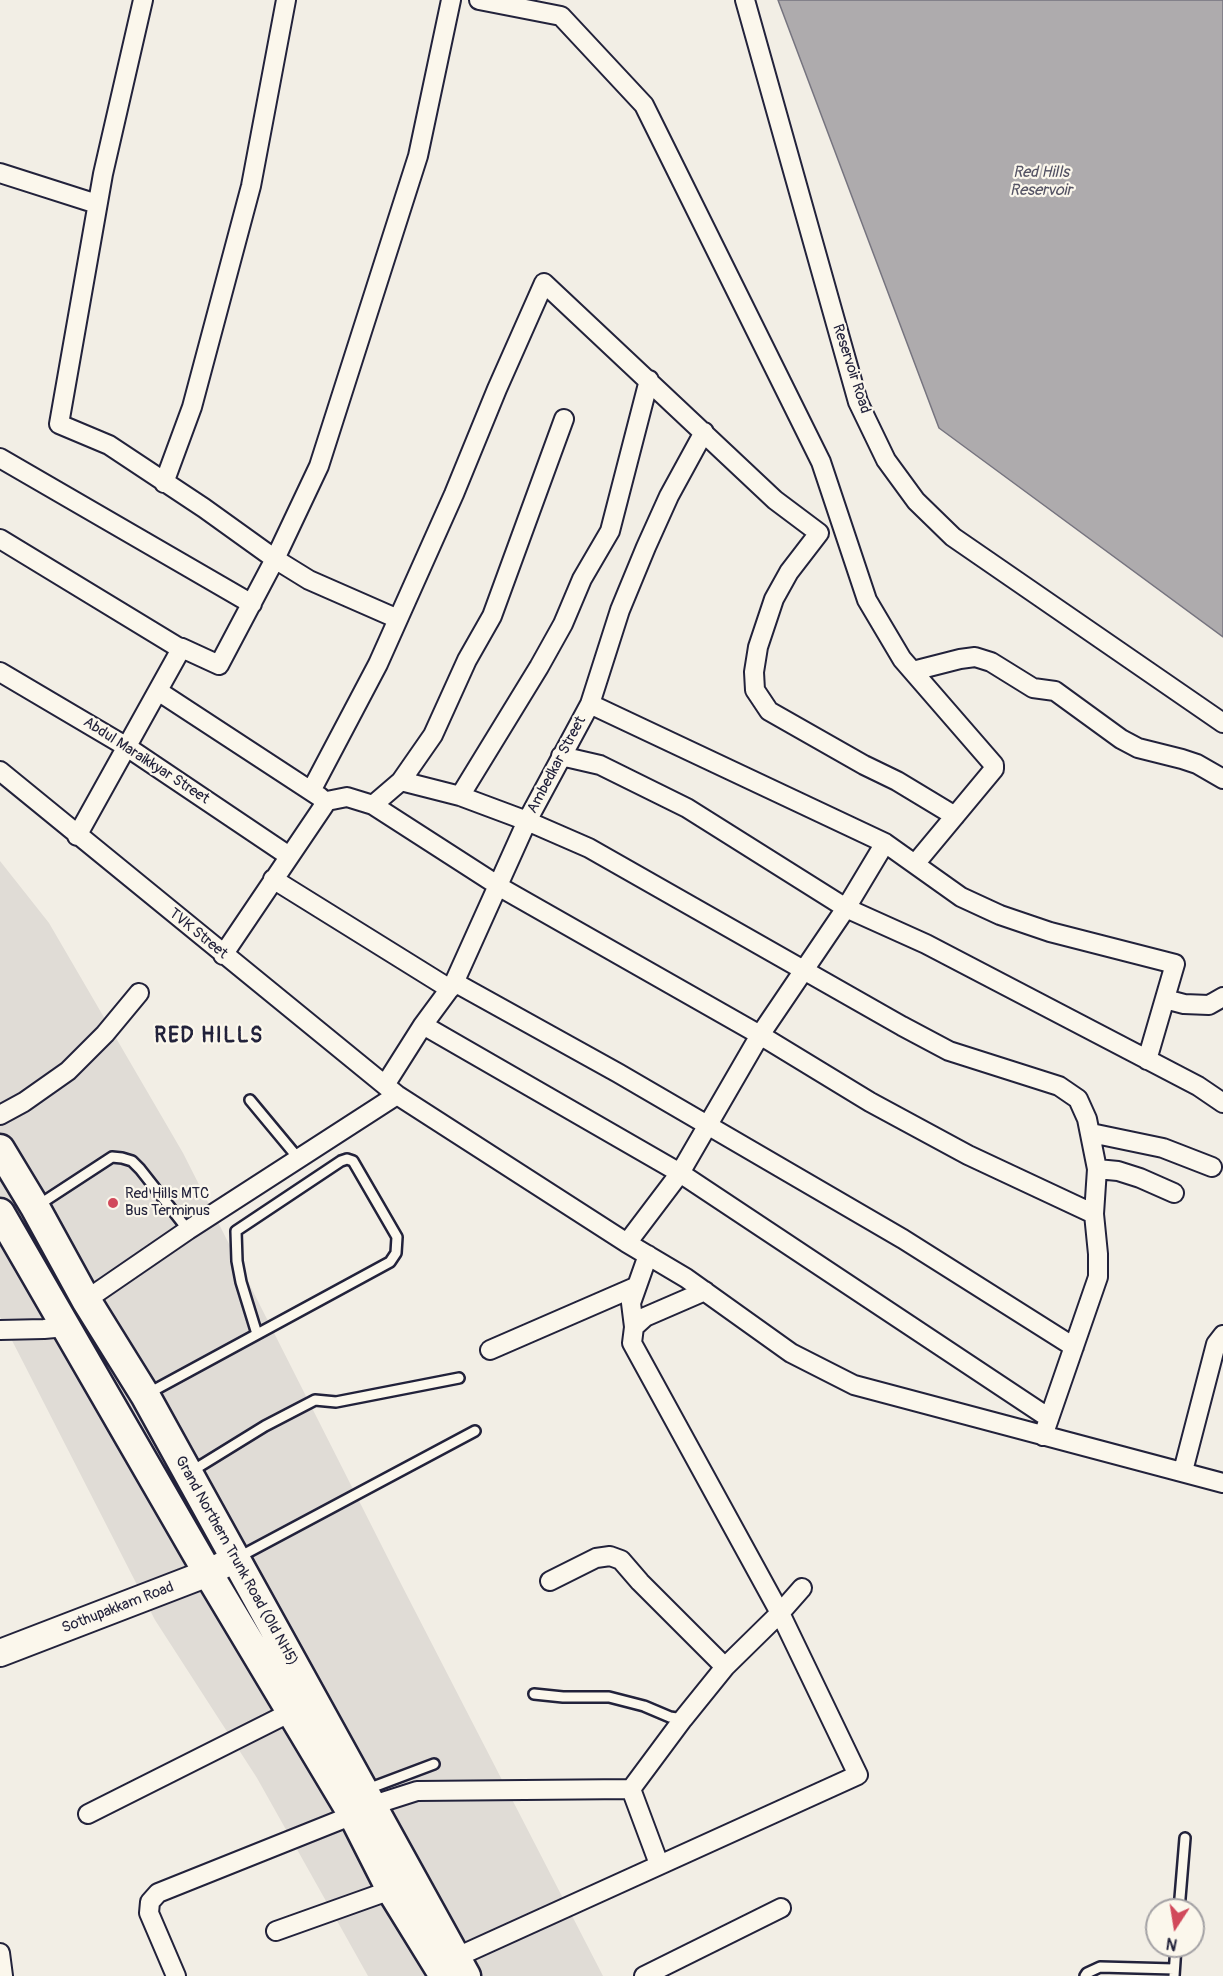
<!DOCTYPE html>
<style>
body{margin:0}
#map{position:relative;width:1223px;height:1976px;overflow:hidden;background:#f2eee5;font-family:Pangolin,sans-serif}
canvas{display:block}
.north{position:absolute;left:1145px;top:1898px;width:60px;height:60px;box-sizing:border-box;background:#fbf7ec;border:2px solid #a4a2a5;border-radius:50%;rotate:192deg;font-size:16px;font-weight:700;line-height:24px;text-align:center;color:#22223b}
.north::after{content:'';display:block;margin:auto;width:21px;height:27px;background:#d1495b;clip-path:polygon(50% 0,100% 100%,50% 72%,0 100%)}
</style>
<div id="map">
<canvas width="1223" height="1976"></canvas>
<div class="north">N</div>
</div>
<script>
const c = document.querySelector('canvas').getContext('2d');
c.lineJoin = 'round';
function fillPath(path, color) {
  c.fillStyle = color;
  c.fill(path, 'evenodd');
}
function shape(rows) {
  const path = new Path2D();
  for (const r of rows) {
    path.moveTo(r[0], r[1]);
    for (let i = 2; i < r.length; i += 2) path.lineTo(r[i], r[i + 1]);
  }
  return path;
}
function strokePath(path, color, width, dash) {
  c.strokeStyle = color;
  c.lineWidth = width;
  c.lineCap = dash ? 'butt' : 'round';
  c.setLineDash(dash || []);
  c.stroke(path);
}
function drawText(font, color, halo, rows, align = 'center') {
  c.font = font + ' Pangolin,sans-serif';
  c.lineWidth = 4.5;
  c.setLineDash([]);
  c.textBaseline = 'middle';
  c.strokeStyle = halo;
  c.fillStyle = color;
  for (const [text, x, y, turn = 0] of rows) {
    c.save();
    c.translate(x, y);
    c.rotate((+turn || 0) * Math.PI / 180);
    c.textAlign = isNaN(turn) ? turn : align;
    if (halo) c.strokeText(text, 0, 0);
    c.fillText(text, 0, 0);
    c.restore();
  }
}
fillPath(shape([
 [0,861,49,923,183,1153,398,1578,603,1976,368,1976,257,1778,155,1620,0,1317]
]), '#e0dcd6');
const water = shape([
 [778,0,1223,0,1223,637,939,428,778,0]
]);
fillPath(water, '#aeabad');
strokePath(water, '#76747f', 1.5);
const lane = shape([
 [250,1100,299,1159],
 [37,1206,112,1157,122,1158,132,1161,140,1169,188,1230],
 [147,1394,390,1262,396,1253,397,1237,353,1161,347,1159,341,1161,236,1231,237,1261,241,1282,257,1334],
 [192,1471,265,1426,315,1400,336,1402,459,1378],
 [239,1557,475,1431],
 [534,1694,563,1697,609,1697,644,1706,670,1717,683,1719],
 [365,1790,434,1764],
 [1179,1910,1185,1838],
 [1085,1976,1087,1973,1100,1967,1174,1969],
 [1174,1976,1176,1946]
]);
const street = shape([
 [143,0,103,174,59,424,109,445,204,508,275,559,309,580,398,619],
 [479,0,561,16,644,105,821,462,867,600,902,659,994,765,994,769,915,864],
 [745,0,858,402,886,460,916,501,953,537,1223,723],
 [0,173,97,204],
 [0,458,252,604],
 [164,483,192,407,251,186,286,0],
 [0,539,181,649,182,648,219,665,275,559,319,466,418,156,451,0],
 [913,671,960,659,975,657,991,662,1033,688,1055,691,1121,739,1138,748,1182,759,1197,764,1223,779],
 [0,672,127,747,289,856],
 [158,691,320,797],
 [590,704,885,843,961,897,1000,915,1050,932,1175,964,1147,1060],
 [561,756,600,765,687,808,846,908,926,944,1198,1086,1223,1103],
 [0,771,397,1095,627,1243,686,1278,791,1353,854,1385,1223,1483],
 [401,781,460,796,527,821,589,848,902,1026,949,1051,1059,1086,1078,1099,1087,1119,1097,1169,1094,1214,1098,1254,1098,1277,1043,1436],
 [311,791,378,664,454,494,497,389,544,283,775,500,819,533,789,572,774,599,758,647,754,672,755,690,769,711,864,765,897,781,955,816],
 [460,796,539,667,563,624,582,579,610,531,649,380],
 [373,805,401,781,433,735,467,660,492,616,564,419],
 [77,836,181,649],
 [273,879,450,989],
 [223,955,327,801,347,797,373,805,505,890,760,1035,870,1102,968,1155,1094,1214],
 [454,982,618,1073,903,1239,1074,1347],
 [1165,999,1184,1004,1209,1005,1223,997],
 [423,1025,680,1173,1049,1418],
 [385,1085,423,1025,454,983,527,821,590,704,620,610,646,547,669,496,704,432],
 [0,1115,24,1102,68,1071,105,1034,139,993],
 [1091,1133,1163,1148,1212,1167],
 [1097,1169,1118,1171,1140,1178,1174,1193],
 [627,1243,680,1173,760,1035,846,908,885,843],
 [86,1300,188,1230,397,1095],
 [634,1327,631,1303,648,1255],
 [0,1330,44,1329,66,1327],
 [490,1350,635,1287],
 [1183,1471,1216,1344,1223,1335],
 [550,1581,596,1558,610,1556,621,1560,640,1582,725,1667],
 [631,1789,659,1864],
 [88,1814,291,1712],
 [276,1931,391,1890],
 [0,1953,3,1976],
 [446,1962,858,1775,780,1613,632,1343,634,1327,645,1317,705,1291],
 [176,1976,149,1913,150,1902,158,1893,353,1815,370,1806,417,1791,631,1789,683,1719,725,1667,780,1613,802,1588],
 [644,1976,781,1908]
]);
const secondary = shape([
 [0,1653,208,1573,225,1564]
]);
const primary = shape([
 [0,1149,35,1207,86,1300,145,1395,466,1976],
 [0,1213,208,1573,353,1815,391,1890,441,1971]
]);
strokePath(lane, '#22223b', 14);
strokePath(street, '#22223b', 22);
strokePath(secondary, '#22223b', 30);
strokePath(primary, '#22223b', 33);
strokePath(lane, '#fbf7ec', 9);
strokePath(street, '#fbf7ec', 18);
strokePath(secondary, '#fbf7ec', 26);
strokePath(primary, '#fbf7ec', 28);
for (const [x, y, r, color] of [
 [113,1203,6,"#d1495b"]
]) {
  const dot = new Path2D();
  dot.arc(x, y, r, 0, 2 * Math.PI);
  c.fillStyle = color;
  c.fill(dot);
  strokePath(dot, '#fbf7ec', 2);
}
drawText('15px', '#22223b', '#fbf7ec', [
 ["Reservoir Road",851,369,72],
 ["Abdul Maraikkyar Street",146,761,33],
 ["Ambedkar Street",557,765,-62],
 ["TVK Street",198,934,39],
 ["Grand Northern Trunk Road (Old NH5)",236,1561,61],
 ["Sothupakkam Road",118,1608,-21]
]);
drawText('15px', '#22223b', '#fbf7ec', [
 ["Red Hills MTC",125,1194],
 ["Bus Terminus",125,1211]
], 'left');
drawText('italic 16px', '#535263', '#fbf7ec', [
 ["Red Hills",1041,173],
 ["Reservoir",1041,191]
]);
c.letterSpacing = '1.5px';
drawText('bold 21px', '#22223b', '#fbf7ec', [
 ["RED HILLS",209,1037]
]);
c.letterSpacing = '0px';
</script>
